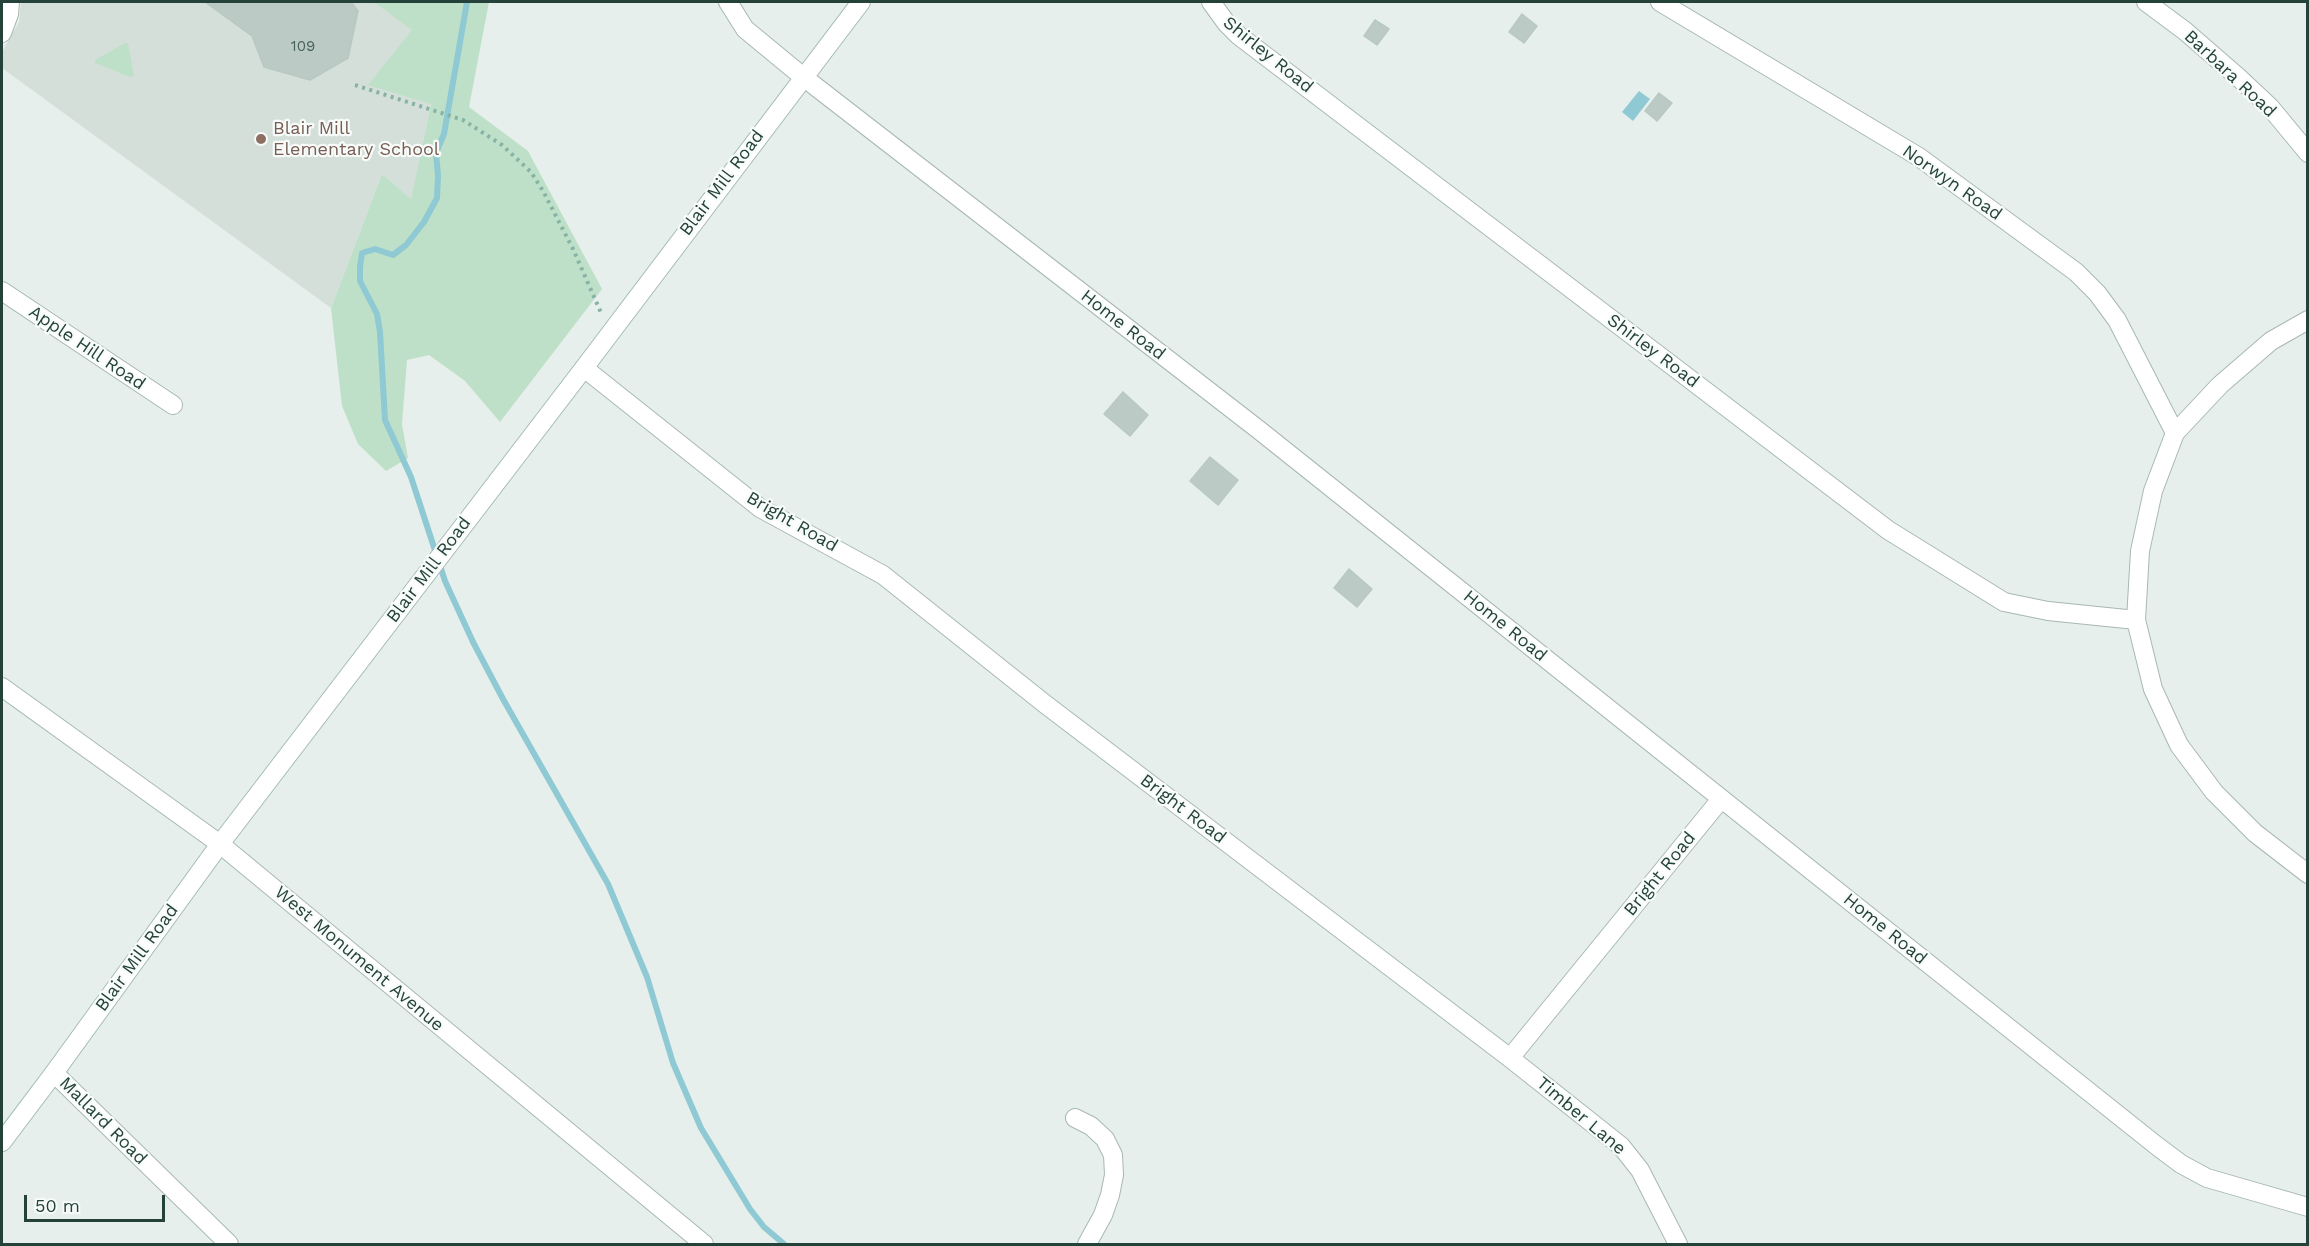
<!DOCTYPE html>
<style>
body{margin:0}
#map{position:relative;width:2309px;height:1246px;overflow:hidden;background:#e6efeb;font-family:"Work Sans",sans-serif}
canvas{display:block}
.frame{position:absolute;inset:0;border:3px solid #24423a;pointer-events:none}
.scale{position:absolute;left:24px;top:1195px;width:141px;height:27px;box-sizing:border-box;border:3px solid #24423a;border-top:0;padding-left:8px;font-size:18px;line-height:21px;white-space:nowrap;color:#24423a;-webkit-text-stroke:4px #f7fbf9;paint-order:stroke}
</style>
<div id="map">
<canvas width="2309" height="1246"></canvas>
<div class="frame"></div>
<div class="scale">50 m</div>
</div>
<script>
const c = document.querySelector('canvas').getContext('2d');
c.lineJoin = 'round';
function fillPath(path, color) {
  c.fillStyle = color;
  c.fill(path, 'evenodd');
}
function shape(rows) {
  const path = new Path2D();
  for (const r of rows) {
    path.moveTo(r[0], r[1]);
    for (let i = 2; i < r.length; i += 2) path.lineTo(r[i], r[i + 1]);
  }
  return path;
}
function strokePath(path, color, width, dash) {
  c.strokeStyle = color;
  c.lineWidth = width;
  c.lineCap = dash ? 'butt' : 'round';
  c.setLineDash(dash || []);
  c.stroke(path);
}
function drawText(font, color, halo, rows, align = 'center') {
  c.font = font + ' "Work Sans",sans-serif';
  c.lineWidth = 4.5;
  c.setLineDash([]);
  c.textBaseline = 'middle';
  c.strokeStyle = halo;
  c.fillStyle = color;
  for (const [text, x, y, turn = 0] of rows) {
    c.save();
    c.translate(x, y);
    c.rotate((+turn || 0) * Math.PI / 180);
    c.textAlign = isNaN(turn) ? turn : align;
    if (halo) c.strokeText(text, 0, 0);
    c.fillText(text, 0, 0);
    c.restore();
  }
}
fillPath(shape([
 [21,2,452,2,411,200,382,174,331,308,2,68,2,52,19,22]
]), '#d4dfda');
fillPath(shape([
 [374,2,489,2,469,107,528,151,602,289,500,422,465,381,429,355,407,360,402,424,408,458,386,471,358,444,342,406,331,308,382,174,411,199,431,104,368,85,412,30],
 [125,43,128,43,134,76,130,77,95,63,95,60]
]), '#bfe0c8');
fillPath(shape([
 [1639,91,1650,99,1633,121,1622,112]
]), '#8ec9d4');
strokePath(shape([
 [467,2,444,134,436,153,438,176,437,198,424,222,406,245,393,255,375,249,362,253,360,267,360,281,377,314,380,332,385,420,411,477,445,581,473,642,503,699,608,884,647,977,673,1063,701,1128,750,1209,764,1227,784,1244]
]), '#8ec9d4', 6);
const building = shape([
 [205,2,351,2,358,11,348,58,310,80,264,67,252,36,205,2],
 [1522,14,1537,26,1524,43,1509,32,1522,14],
 [1375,20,1389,29,1377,45,1364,36,1375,20],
 [1659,93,1672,103,1657,121,1645,111,1659,93],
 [1123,392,1148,415,1130,436,1104,414,1123,392],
 [1210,457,1238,480,1218,505,1190,481,1210,457],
 [1349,569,1372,589,1357,607,1334,588,1349,569]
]);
fillPath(building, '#bbcac4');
strokePath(building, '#b8c9c2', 1.5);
const minor = shape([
 [728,2,745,29,802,76,1259,430,2157,1146,2181,1164,2207,1178,2308,1207],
 [1211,2,1227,24,1238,35,1888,530,2004,602,2048,611,2136,620],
 [1660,2,1919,157,2076,272,2097,293,2117,320,2175,433],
 [2146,2,2185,31,2238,77,2270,107,2308,153],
 [2,33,9,14,10,2],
 [2,291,173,405],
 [2308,320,2271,341,2220,385,2175,433,2153,491,2140,551,2136,620,2153,689,2179,745,2214,792,2255,833,2308,874],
 [584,368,760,508,883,575,1045,704,1510,1058,1621,1146,1640,1170,1678,1244],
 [2,687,220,844,704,1244],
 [1510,1058,1721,799],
 [54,1073,229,1244],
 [1075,1118,1091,1126,1105,1139,1113,1155,1114,1175,1110,1195,1103,1215,1087,1244]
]);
const secondary = shape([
 [2,1142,54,1073,220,844,584,368,861,2]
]);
strokePath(minor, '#a8b8b2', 20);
strokePath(secondary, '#a4bbb3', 20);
strokePath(shape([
 [355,85,463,120,502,145,531,172,543,191,573,249,602,315]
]), '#86b3a5', 4, [3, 4.5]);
strokePath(minor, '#fff', 18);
strokePath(secondary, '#fff', 18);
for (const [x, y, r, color] of [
 [261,139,6,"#8d6e63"]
]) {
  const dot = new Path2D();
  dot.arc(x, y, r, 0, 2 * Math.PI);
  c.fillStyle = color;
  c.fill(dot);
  strokePath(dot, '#f7fbf9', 2);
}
drawText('15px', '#4a645c', null, [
 ["109",303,47]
]);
drawText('18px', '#24423a', '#f7fbf9', [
 ["Shirley Road",1268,55,39],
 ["Barbara Road",2230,74,43],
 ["Blair Mill Road",722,183,-53],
 ["Norwyn Road",1952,183,35],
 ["Home Road",1123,325,38],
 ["Apple Hill Road",87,348,34],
 ["Shirley Road",1653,351,37],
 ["Bright Road",792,522,30],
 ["Blair Mill Road",429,570,-53],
 ["Home Road",1505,626,39],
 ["Bright Road",1183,809,37],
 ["Bright Road",1660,874,-51],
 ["Home Road",1885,929,39],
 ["Blair Mill Road",137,958,-54],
 ["West Monument Avenue",359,959,40],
 ["Timber Lane",1581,1116,40],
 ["Mallard Road",103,1121,45]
]);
drawText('18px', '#785e54', '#f7fbf9', [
 ["Blair Mill",273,129],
 ["Elementary School",273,150]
], 'left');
</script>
